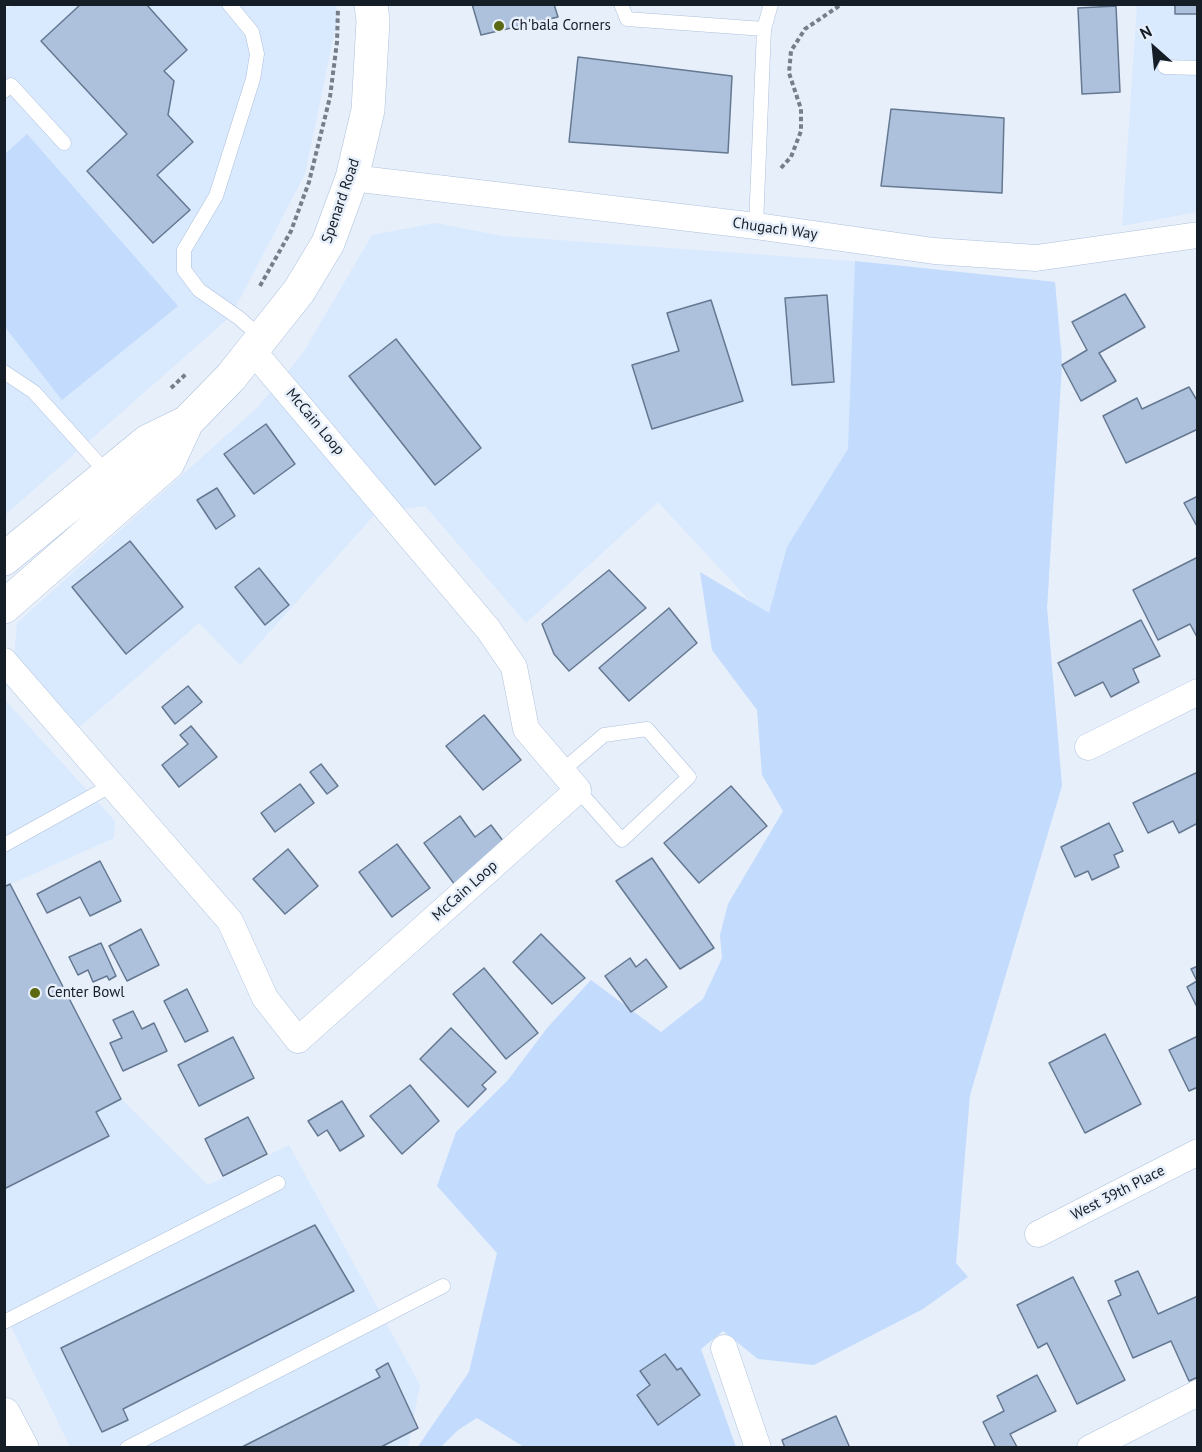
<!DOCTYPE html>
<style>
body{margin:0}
#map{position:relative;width:1202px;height:1452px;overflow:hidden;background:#e7effb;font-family:"PT Sans",sans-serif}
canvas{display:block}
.frame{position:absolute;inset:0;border:6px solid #151d27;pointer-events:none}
.north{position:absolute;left:1124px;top:18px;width:60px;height:60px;-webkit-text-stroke:4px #e7effb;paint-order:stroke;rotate:333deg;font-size:16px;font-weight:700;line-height:24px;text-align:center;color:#151d27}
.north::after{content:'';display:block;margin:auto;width:21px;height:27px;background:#151d27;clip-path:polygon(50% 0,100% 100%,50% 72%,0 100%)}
</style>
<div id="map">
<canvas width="1202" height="1452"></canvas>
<div class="frame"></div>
<div class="north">N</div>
</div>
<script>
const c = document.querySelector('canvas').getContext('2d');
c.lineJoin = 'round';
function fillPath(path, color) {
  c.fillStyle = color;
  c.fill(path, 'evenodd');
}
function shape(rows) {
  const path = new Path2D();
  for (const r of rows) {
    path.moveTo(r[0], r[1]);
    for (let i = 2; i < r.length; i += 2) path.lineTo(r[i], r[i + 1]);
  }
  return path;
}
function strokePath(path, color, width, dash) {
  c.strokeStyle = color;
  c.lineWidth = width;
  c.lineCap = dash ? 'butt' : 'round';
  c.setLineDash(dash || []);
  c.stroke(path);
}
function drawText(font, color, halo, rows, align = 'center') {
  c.font = font + ' "PT Sans",sans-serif';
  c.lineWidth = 5;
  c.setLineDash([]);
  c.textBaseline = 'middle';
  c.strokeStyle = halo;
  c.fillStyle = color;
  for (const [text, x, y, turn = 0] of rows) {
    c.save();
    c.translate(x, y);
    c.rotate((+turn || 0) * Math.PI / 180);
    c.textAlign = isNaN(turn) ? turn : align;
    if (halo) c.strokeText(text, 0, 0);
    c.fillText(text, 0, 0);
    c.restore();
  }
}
fillPath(shape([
 [16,4,335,4,338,16,305,174,231,316,5,515,4,10],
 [1137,5,1197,5,1197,212,1122,226],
 [435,223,503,236,864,262,1055,282,1062,353,1047,608,1062,786,761,613,658,502,526,623,425,506,377,512,240,665,199,623,75,731,14,658,17,623,258,407,303,353,372,235],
 [5,700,115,821,114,838,11,884,121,1099,208,1185,289,1145,420,1385,408,1447,70,1447,5,1314]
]), '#d9e9fe');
fillPath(shape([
 [27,134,178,306,62,400,5,327,5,154],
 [855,261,1055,282,1062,365,1047,608,1062,786,970,1095,956,1263,968,1277,923,1309,814,1365,758,1359,723,1331,701,1349,736,1447,524,1447,477,1418,458,1430,441,1447,417,1448,469,1372,497,1253,437,1186,456,1132,508,1080,547,1028,591,980,661,1032,703,999,722,958,720,935,728,904,783,811,762,775,757,710,712,650,700,572,769,613,787,547,848,449]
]), '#c3dbfc');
const building = shape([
 [81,4,146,4,187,50,164,71,174,81,168,115,193,142,157,175,190,210,153,243,87,171,127,134,41,41,81,4],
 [472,4,554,4,558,17,481,35,472,4],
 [1175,4,1198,4,1198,14,1175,14,1175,4],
 [1116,6,1120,92,1082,94,1078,8,1116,6],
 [578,57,732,76,728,153,569,142,578,57],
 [891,109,1004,118,1002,193,881,186,891,109],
 [1125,294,1145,327,1099,353,1116,381,1081,401,1062,365,1087,350,1072,322,1125,294],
 [827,295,834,382,792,385,785,298,827,295],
 [711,300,743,401,652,429,632,365,679,351,667,313,711,300],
 [396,339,481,448,435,485,349,376,396,339],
 [1189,387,1198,402,1198,429,1126,463,1103,416,1137,398,1142,409,1189,387],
 [266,424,295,464,254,494,224,454,266,424],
 [217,488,235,516,216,529,197,500,217,488],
 [1198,496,1198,528,1184,503,1198,496],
 [130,541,183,607,126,654,72,587,130,541],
 [1198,557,1198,639,1190,624,1158,640,1133,590,1198,557],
 [259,568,289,605,265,625,235,587,259,568],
 [609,570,646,608,569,671,554,654,542,624,609,570],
 [669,608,697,643,629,701,599,668,669,608],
 [1141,620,1160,656,1133,669,1139,682,1111,697,1103,682,1075,696,1058,663,1141,620],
 [188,686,202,702,175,724,162,707,188,686],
 [484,715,521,760,483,790,446,746,484,715],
 [191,726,217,757,179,787,162,765,188,744,180,735,191,726],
 [321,764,338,786,327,794,310,772,321,764],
 [1198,772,1198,823,1179,833,1173,821,1148,833,1133,803,1198,772],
 [300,784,314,803,275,832,261,813,300,784],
 [731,786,767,826,699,883,664,843,731,786],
 [460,816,475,837,491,825,507,846,455,885,424,843,460,816],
 [1109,823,1123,851,1114,855,1119,867,1092,880,1088,871,1075,877,1061,847,1109,823],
 [397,844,430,888,392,917,359,872,397,844],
 [288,849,318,886,285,914,253,879,288,849],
 [652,858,714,948,680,969,616,881,652,858],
 [100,861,121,901,90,916,80,897,47,913,37,894,100,861],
 [10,884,121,1099,96,1112,109,1136,4,1189,4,887,10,884],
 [141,929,159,965,127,981,109,946,141,929],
 [541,934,585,978,552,1004,513,962,541,934],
 [101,943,116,976,109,980,107,976,93,982,88,970,78,975,69,957,101,943],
 [630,958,636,967,646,959,667,987,631,1012,605,976,630,958],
 [1198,966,1198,1006,1197,1007,1187,987,1197,981,1191,969,1198,966],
 [484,968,538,1033,506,1059,453,994,484,968],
 [187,989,208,1031,185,1042,164,1001,187,989],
 [133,1011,142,1029,154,1023,167,1051,123,1071,110,1043,122,1038,113,1020,133,1011],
 [451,1028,496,1072,482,1085,486,1089,468,1107,420,1059,451,1028],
 [1105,1034,1141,1104,1085,1133,1049,1063,1105,1034],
 [1198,1036,1198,1087,1189,1091,1169,1050,1198,1036],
 [233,1037,254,1078,199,1106,178,1065,233,1037],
 [410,1085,439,1121,402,1154,370,1116,410,1085],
 [342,1101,364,1136,340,1151,327,1130,318,1136,308,1121,342,1101],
 [248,1117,267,1154,223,1176,205,1139,248,1117],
 [315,1225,354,1291,123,1409,128,1420,102,1432,61,1348,315,1225],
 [1138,1271,1158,1314,1198,1296,1198,1377,1189,1381,1171,1341,1133,1358,1108,1301,1121,1295,1115,1281,1138,1271],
 [1073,1277,1125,1380,1077,1404,1047,1343,1038,1348,1017,1305,1073,1277],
 [665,1354,677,1370,681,1368,700,1395,658,1425,637,1395,650,1385,640,1371,665,1354],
 [388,1363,418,1428,379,1448,240,1448,380,1377,376,1370,388,1363],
 [1037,1375,1056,1411,1010,1434,1017,1447,996,1448,983,1422,1004,1411,997,1396,1037,1375],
 [836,1416,850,1448,785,1448,782,1440,836,1416]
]);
fillPath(building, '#adc1dd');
strokePath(building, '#657891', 1.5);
const lane = shape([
 [229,4,252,32,257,54,253,79,216,196,184,250,184,270,199,290,239,318,263,339],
 [621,4,627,19,764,29,756,226],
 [764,29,771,4],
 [1165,67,1198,68],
 [4,91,11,85,64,143],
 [4,372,34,392,107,473],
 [562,771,604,735,647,729,689,777,622,840,578,790],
 [4,845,112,785],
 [4,1322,278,1183],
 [127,1448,443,1286]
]);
const street = shape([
 [352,178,756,226,934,251,1036,258,1198,235],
 [4,661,230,921,265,998,298,1040,578,790,526,729,514,667,488,629,253,351],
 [1088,747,1198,692],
 [1038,1234,1198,1152],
 [724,1348,758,1448],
 [1090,1448,1198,1393]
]);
const secondary = shape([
 [4,559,148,441,187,422,231,377,299,291,328,243,352,178,368,110,373,21,371,4],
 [4,607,168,463,187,422]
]);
const primary = shape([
 [4,1414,22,1448]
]);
strokePath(lane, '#adc1dd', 15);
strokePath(street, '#adc1dd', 27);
strokePath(secondary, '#adc1dd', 34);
strokePath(primary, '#adc1dd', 34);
strokePath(shape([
 [781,168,791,157,801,131,801,109,789,73,791,51,805,29,842,4],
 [260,286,291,231,309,182,330,97,337,42,338,8],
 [171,388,186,374]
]), '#767e89', 4, [4.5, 3]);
strokePath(lane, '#fff', 14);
strokePath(street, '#fff', 26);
strokePath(secondary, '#fff', 33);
strokePath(primary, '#fff', 33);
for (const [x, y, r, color] of [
 [499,26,6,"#5a6912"],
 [35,993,6,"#5a6912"]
]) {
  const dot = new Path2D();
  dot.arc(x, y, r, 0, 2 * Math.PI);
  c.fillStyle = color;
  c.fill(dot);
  strokePath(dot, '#e7effb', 2);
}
drawText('15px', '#151d27', '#e7effb', [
 ["Ch'bala Corners",511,26],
 ["Center Bowl",47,993]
], 'left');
drawText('15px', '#151d27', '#e7effb', [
 ["Spenard Road",341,201,-71],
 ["Chugach Way",775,229,8],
 ["McCain Loop",315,422,50],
 ["McCain Loop",465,891,-42],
 ["West 39th Place",1118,1193,-27]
]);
</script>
